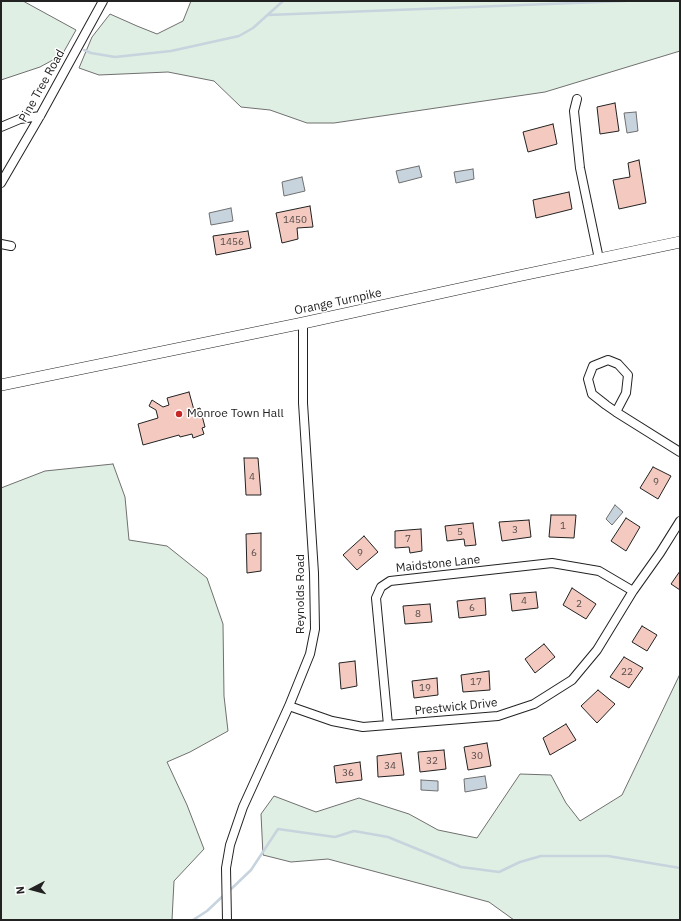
<!DOCTYPE html>
<style>
body{margin:0}
#map{position:relative;width:681px;height:921px;overflow:hidden;background:#fff;font-family:"IBM Plex Sans",sans-serif}
canvas{display:block}
.frame{position:absolute;inset:0;border:2px solid #222;pointer-events:none}
.north{position:absolute;left:12px;top:869px;width:40px;height:40px;-webkit-text-stroke:3px #fff;paint-order:stroke;rotate:264deg;font-size:11px;font-weight:700;line-height:16px;text-align:center;color:#222}
.north::after{content:'';display:block;margin:auto;width:14px;height:18px;background:#222;clip-path:polygon(50% 0,100% 100%,50% 72%,0 100%)}
</style>
<div id="map">
<canvas width="681" height="921"></canvas>
<div class="frame"></div>
<div class="north">N</div>
</div>
<script>
const c = document.querySelector('canvas').getContext('2d');
c.lineJoin = 'round';
function fillPath(path, color) {
  c.fillStyle = color;
  c.fill(path, 'evenodd');
}
function shape(rows) {
  const path = new Path2D();
  for (const r of rows) {
    path.moveTo(r[0], r[1]);
    for (let i = 2; i < r.length; i += 2) path.lineTo(r[i], r[i + 1]);
  }
  return path;
}
function strokePath(path, color, width, dash) {
  c.strokeStyle = color;
  c.lineWidth = width;
  c.lineCap = dash ? 'butt' : 'round';
  c.setLineDash(dash || []);
  c.stroke(path);
}
function drawText(font, color, halo, rows, align = 'center') {
  c.font = font + ' "IBM Plex Sans",sans-serif';
  c.lineWidth = 3;
  c.setLineDash([]);
  c.textBaseline = 'middle';
  c.strokeStyle = halo;
  c.fillStyle = color;
  for (const [text, x, y, turn = 0] of rows) {
    c.save();
    c.translate(x, y);
    c.rotate((+turn || 0) * Math.PI / 180);
    c.textAlign = isNaN(turn) ? turn : align;
    if (halo) c.strokeText(text, 0, 0);
    c.fillText(text, 0, 0);
    c.restore();
  }
}
const green = shape([
 [1,1,23,1,76,30,62,55,40,67,1,80,1,1],
 [191,1,680,1,680,51,545,92,334,123,307,123,270,110,241,107,214,81,168,72,99,75,79,68,92,37,110,14,137,26,157,34,183,21,191,1],
 [113,464,125,497,129,540,167,546,207,578,223,624,224,696,228,731,190,752,167,762,187,805,204,849,174,881,172,920,1,920,1,488,45,471,113,464],
 [680,674,680,920,514,920,489,902,328,859,291,862,263,855,261,814,274,796,316,812,359,798,409,814,438,830,477,838,520,774,551,775,566,803,580,821,622,795,680,674]
]);
fillPath(green, '#e0efe3');
strokePath(green, '#6f6f6f', 1);
const water = shape([
 [636,112,638,131,627,133,624,113,636,112],
 [419,166,422,177,399,183,396,171,419,166],
 [473,169,474,179,456,183,454,172,473,169],
 [302,177,305,191,284,196,282,182,302,177],
 [231,208,233,221,211,225,209,213,231,208],
 [615,505,623,512,612,525,606,519,615,505],
 [485,776,487,788,465,792,464,779,485,776],
 [421,780,438,781,438,791,421,790,421,780]
]);
fillPath(water, '#c7d3dd');
strokePath(water, '#6f6f6f', 1);
strokePath(shape([
 [268,15,625,1],
 [84,50,91,53,115,57,171,51,239,36,253,28,283,1],
 [229,891,251,870,278,829,335,837,354,831,388,837,461,867,499,872,520,862,541,856,608,856,680,868],
 [193,920,207,911,224,895]
]), '#c7d3dd', 2.5);
const building = shape([
 [615,103,619,131,600,134,597,107,615,103],
 [553,124,557,144,528,152,523,132,553,124],
 [639,160,646,203,619,209,613,180,630,177,628,163,639,160],
 [569,192,572,209,536,218,533,200,569,192],
 [310,206,313,227,297,228,298,239,282,243,276,213,310,206],
 [248,231,251,248,216,255,213,236,248,231],
 [189,392,194,410,200,408,205,427,202,428,204,434,193,438,192,434,180,437,179,435,143,445,138,424,158,418,156,410,149,406,152,400,163,407,169,405,167,398,189,392],
 [244,458,258,458,261,495,246,495,244,458],
 [653,467,671,476,658,499,640,488,653,467],
 [551,515,576,515,574,538,549,537,551,515],
 [626,518,640,527,626,551,611,541,626,518],
 [529,520,531,537,502,541,499,522,529,520],
 [473,523,476,545,465,546,464,539,447,541,445,526,473,523],
 [421,529,422,551,410,553,409,547,395,548,395,531,421,529],
 [261,533,261,571,247,573,246,534,261,533],
 [364,536,378,552,357,570,343,555,364,536],
 [680,571,680,590,671,584,680,571],
 [572,588,596,604,586,619,563,605,572,588],
 [536,592,538,608,512,611,510,594,536,592],
 [485,598,486,615,459,618,457,601,485,598],
 [430,604,432,622,405,624,403,606,430,604],
 [642,626,657,635,647,651,632,642,642,626],
 [544,644,555,657,535,673,525,659,544,644],
 [624,657,643,668,629,688,610,677,624,657],
 [355,661,357,686,341,689,339,663,355,661],
 [489,671,490,690,463,692,461,675,489,671],
 [437,678,438,695,414,698,412,681,437,678],
 [598,690,615,704,597,723,581,706,598,690],
 [566,724,576,740,550,755,543,738,566,724],
 [487,743,491,766,468,770,464,747,487,743],
 [444,750,446,769,420,772,418,752,444,750],
 [401,753,404,775,378,777,377,756,401,753],
 [360,762,362,780,336,783,334,766,360,762]
]);
fillPath(building, '#f3c9c0');
strokePath(building, '#222', 1);
const minor = shape([
 [577,99,574,111,580,168,599,259],
 [1,127,20,119,40,116],
 [1,183,40,116,103,1],
 [1,244,11,246],
 [616,412,626,393,628,375,618,364,608,360,593,366,588,379,592,394,606,405,616,412,680,452],
 [289,706,332,721,363,727,498,716,534,704,572,680,597,650,633,591,660,553,680,521],
 [388,725,376,598,381,587,390,581,552,563,599,571,633,591],
 [227,920,226,868,230,845,243,807,289,706,310,654,315,629,314,573,303,403,303,323]
]);
const secondary = shape([
 [1,385,303,323,518,276,680,242]
]);
strokePath(minor, '#222', 10);
strokePath(secondary, '#222', 12);
strokePath(minor, '#fff', 8);
strokePath(secondary, '#fff', 11);
for (const [x, y, r, color] of [
 [179,414,4,"#c62828"]
]) {
  const dot = new Path2D();
  dot.arc(x, y, r, 0, 2 * Math.PI);
  c.fillStyle = color;
  c.fill(dot);
  strokePath(dot, '#fff', 1.5);
}
drawText('10px', '#564c4a', null, [
 ["1450",295,220],
 ["1456",232,242],
 ["4",252,477],
 ["9",656,482],
 ["1",563,526],
 ["3",515,530],
 ["5",460,532],
 ["7",408,539],
 ["6",254,553],
 ["9",360,553],
 ["4",524,601],
 ["2",579,604],
 ["6",472,608],
 ["8",418,614],
 ["22",627,672],
 ["17",476,682],
 ["19",425,688],
 ["30",477,756],
 ["32",432,761],
 ["34",390,766],
 ["36",348,773]
]);
drawText('12px', '#222', '#fff', [
 ["Pine Tree Road",42,86,-61],
 ["Orange Turnpike",338,302,-12],
 ["Maidstone Lane",438,564,-6],
 ["Reynolds Road",301,594,-90],
 ["Prestwick Drive",456,707,-6]
]);
drawText('12px', '#222', '#fff', [
 ["Monroe Town Hall",187,414]
], 'left');
</script>
